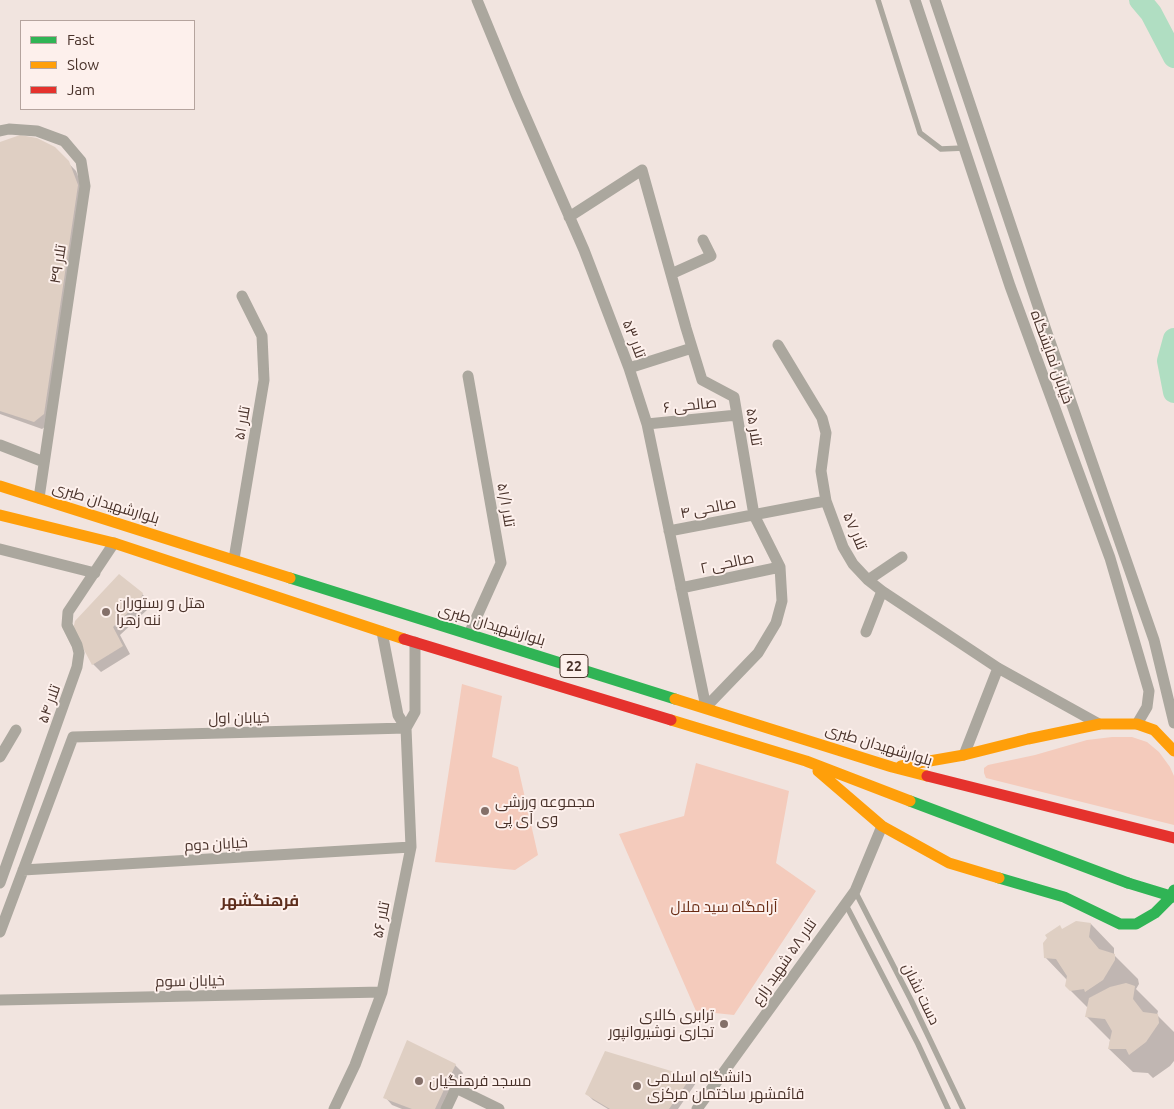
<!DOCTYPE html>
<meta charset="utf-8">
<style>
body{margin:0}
#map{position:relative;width:1174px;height:1109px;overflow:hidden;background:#f1e4df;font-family:Ubuntu,sans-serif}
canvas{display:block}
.legend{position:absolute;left:20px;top:20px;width:175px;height:90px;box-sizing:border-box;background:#fdf0ec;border:1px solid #b5a49e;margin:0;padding:6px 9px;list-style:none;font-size:15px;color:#49322a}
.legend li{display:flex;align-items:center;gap:10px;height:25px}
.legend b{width:25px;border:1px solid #b5a49e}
</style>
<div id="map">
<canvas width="1174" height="1109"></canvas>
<ul class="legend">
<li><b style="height:6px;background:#30b455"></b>Fast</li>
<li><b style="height:6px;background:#ff9f0a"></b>Slow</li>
<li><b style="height:6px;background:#e5322d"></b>Jam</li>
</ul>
</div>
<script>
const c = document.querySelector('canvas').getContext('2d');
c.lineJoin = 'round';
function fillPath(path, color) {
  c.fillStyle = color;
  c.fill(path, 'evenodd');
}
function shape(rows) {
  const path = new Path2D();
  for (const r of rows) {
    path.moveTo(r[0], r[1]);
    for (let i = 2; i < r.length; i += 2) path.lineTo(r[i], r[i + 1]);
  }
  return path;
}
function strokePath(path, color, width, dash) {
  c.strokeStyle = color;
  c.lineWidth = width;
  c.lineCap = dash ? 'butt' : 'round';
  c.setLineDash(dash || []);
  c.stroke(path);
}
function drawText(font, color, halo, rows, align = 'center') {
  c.font = font + ' Ubuntu,Cairo,sans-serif';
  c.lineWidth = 4;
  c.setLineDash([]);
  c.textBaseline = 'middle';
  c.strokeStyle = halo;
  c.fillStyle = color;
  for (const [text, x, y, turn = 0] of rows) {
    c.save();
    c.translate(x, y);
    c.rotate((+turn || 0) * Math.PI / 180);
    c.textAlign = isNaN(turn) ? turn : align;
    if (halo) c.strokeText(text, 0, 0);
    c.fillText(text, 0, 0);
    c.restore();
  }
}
fillPath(shape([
 [462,684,502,696,492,757,518,767,538,855,515,870,435,862],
 [1112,737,1132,737,1147,742,1159,752,1170,767,1174,776,1174,825,986,778,984,773,984,768,988,765,1035,755,1087,740],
 [696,763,789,791,776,863,816,891,734,1015,696,1011,619,834,684,816]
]), '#f4cbbc');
fillPath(shape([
 [0,143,54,148,76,171,85,194,51,422,42,429,0,414],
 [142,594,150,602,147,610,120,635,130,654,101,672,93,664,75,629],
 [1091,924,1114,948,1114,955,1138,979,1139,984,1136,989,1158,1011,1157,1015,1174,1032,1174,1061,1170,1066,1153,1078,1148,1073,1133,1072,1109,1049,1110,1040,1086,1016,1088,1008,1066,986,1067,980,1045,957,1063,930],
 [455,1065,463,1073,446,1109,402,1109,392,1105,385,1097],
 [690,1078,696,1083,678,1109,608,1109,593,1100,587,1094]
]), '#0003');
strokePath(shape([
 [1140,0,1151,13,1174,57],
 [1174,339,1168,361,1174,392]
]), '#b0dec2', 22);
fillPath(shape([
 [20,135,37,138,55,147,69,161,78,185,44,414,34,422,0,411,0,142],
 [119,574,143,593,139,602,113,627,123,646,92,665,73,629,75,621],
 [1076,921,1091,923,1089,937,1099,949,1115,954,1115,960,1103,980,1085,992,1084,989,1070,991,1065,986,1067,976,1056,959,1044,958,1043,943,1047,938,1045,935,1060,925,1062,929],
 [1126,983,1135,986,1133,999,1143,1012,1158,1014,1159,1023,1146,1042,1129,1055,1126,1049,1108,1049,1112,1031,1105,1019,1085,1017,1089,998,1110,987],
 [407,1040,456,1064,435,1109,412,1109,383,1098],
 [605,1051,691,1077,669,1109,610,1109,585,1094]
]), '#dfcfc3');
strokePath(shape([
 [878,0,920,133,941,149,964,148],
 [855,891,911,1000,963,1109],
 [846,905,918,1044,948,1109]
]), '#aba79e', 5.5);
strokePath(shape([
 [477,0,517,97,584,250,629,368,647,424,706,707],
 [915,0,1010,286,1110,558,1149,691,1147,707,1137,724],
 [935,0,1046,330,1154,640,1174,723],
 [0,131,9,129,37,131,64,141,81,161,85,186,39,498],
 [569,217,642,170,686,328,702,380,734,397,754,515,780,567,782,601,776,623,758,653,706,707],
 [671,274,711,256,703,240],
 [778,345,822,418,826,433,821,471,826,501,843,547,853,564,868,580,882,591,998,668,1099,724],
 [629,368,692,348],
 [468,376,501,563,469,634],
 [647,424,737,415],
 [0,445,44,462],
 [669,531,826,501],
 [0,549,95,573],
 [234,559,264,380,262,336,242,296],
 [868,580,902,557],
 [681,588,780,567],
 [866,632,882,591],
 [406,728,415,712,415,642],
 [964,755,998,668],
 [0,757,16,730],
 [23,870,411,847],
 [0,883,77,667,79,653,77,645,67,625,68,612,114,543],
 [0,932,73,737,406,728],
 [0,1000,382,992],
 [334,1109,355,1065,382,992,411,847,406,728,398,715,382,632],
 [446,1109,456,1088,499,1109],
 [697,1109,855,891,882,826]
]), '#aba79e', 11);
strokePath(shape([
 [290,578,675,699],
 [910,801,1128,883],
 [999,878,1064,897,1120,924,1136,924,1155,913,1171,897,1174,890]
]), '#30b455', 11);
strokePath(shape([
 [0,486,290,578],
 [0,515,114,543,404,639],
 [675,699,892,767,927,776],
 [671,720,806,761,910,801],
 [901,766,964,755,1028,739,1100,724,1137,724,1154,730,1174,751],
 [818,771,882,826,949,863,999,878]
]), '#ff9f0a', 11);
strokePath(shape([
 [404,639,671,720],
 [927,776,1174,838]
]), '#e5322d', 11);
strokePath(shape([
 [1128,883,1174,897]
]), '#30b455', 11);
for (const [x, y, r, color] of [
 [106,612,5,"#847069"],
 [485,811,5,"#847069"],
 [724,1024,5,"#847069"],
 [419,1081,5,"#847069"],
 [637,1086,5,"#847069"]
]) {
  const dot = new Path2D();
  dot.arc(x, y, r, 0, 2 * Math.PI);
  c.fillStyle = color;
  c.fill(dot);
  strokePath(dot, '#fdf0ec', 2);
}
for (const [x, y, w] of [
 [574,666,28]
]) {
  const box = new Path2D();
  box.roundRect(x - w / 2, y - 11.5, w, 23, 4);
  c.fillStyle = '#fdf0ec';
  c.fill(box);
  strokePath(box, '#49322a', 1);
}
drawText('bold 14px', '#49322a', null, [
 ["22",574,666]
]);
drawText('15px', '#49322a', '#fdf0ec', [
 ["تلار ۴۹",58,264,-81],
 ["تلار ۵۳",634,339,69],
 ["خیابان نمایشگاه",1052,357,70],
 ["صالحی ۶",690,405,-6],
 ["تلار ۵۱",242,423,-80],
 ["تلار ۵۵",754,427,81],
 ["بلوارشهیدان طبری",106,503,17],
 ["تلار ۵۱/۱",506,505,80],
 ["صالحی ۴",708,508,-11],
 ["تلار ۵۷",855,531,67],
 ["صالحی ۲",727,563,-12],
 ["بلوارشهیدان طبری",492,625,17],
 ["تلار ۵۴",49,704,-70],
 ["خیابان اول",239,718,-1],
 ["بلوارشهیدان طبری",879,745,17],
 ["خیابان دوم",216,844,-3],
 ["تلار ۵۶",381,920,-79],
 ["تلار ۵۸ شهید زارع",784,962,-55],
 ["خیابان سوم",190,981,-1],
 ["دست نشان",921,994,64]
]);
drawText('15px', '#49322a', '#fdf0ec', [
 ["هتل و رستوران",116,603],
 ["ننه زهرا",116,620],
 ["مجموعه ورزشی",495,802],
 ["وی آی پی",495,819],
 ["ترابری کالای",714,1015,"right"],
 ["تجاری نوشیروانپور",714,1032,"right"],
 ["دانشگاه اسلامی",647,1077],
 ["قائمشهر ساختمان مرکزی",647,1094],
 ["مسجد فرهنگیان",429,1081]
], 'left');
drawText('15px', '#692b13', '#fdf0ec', [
 ["آرامگاه سید ملال",724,907]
]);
drawText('bold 16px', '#5e2e1d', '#fdf0ec', [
 ["فرهنگشهر",260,901]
]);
</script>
